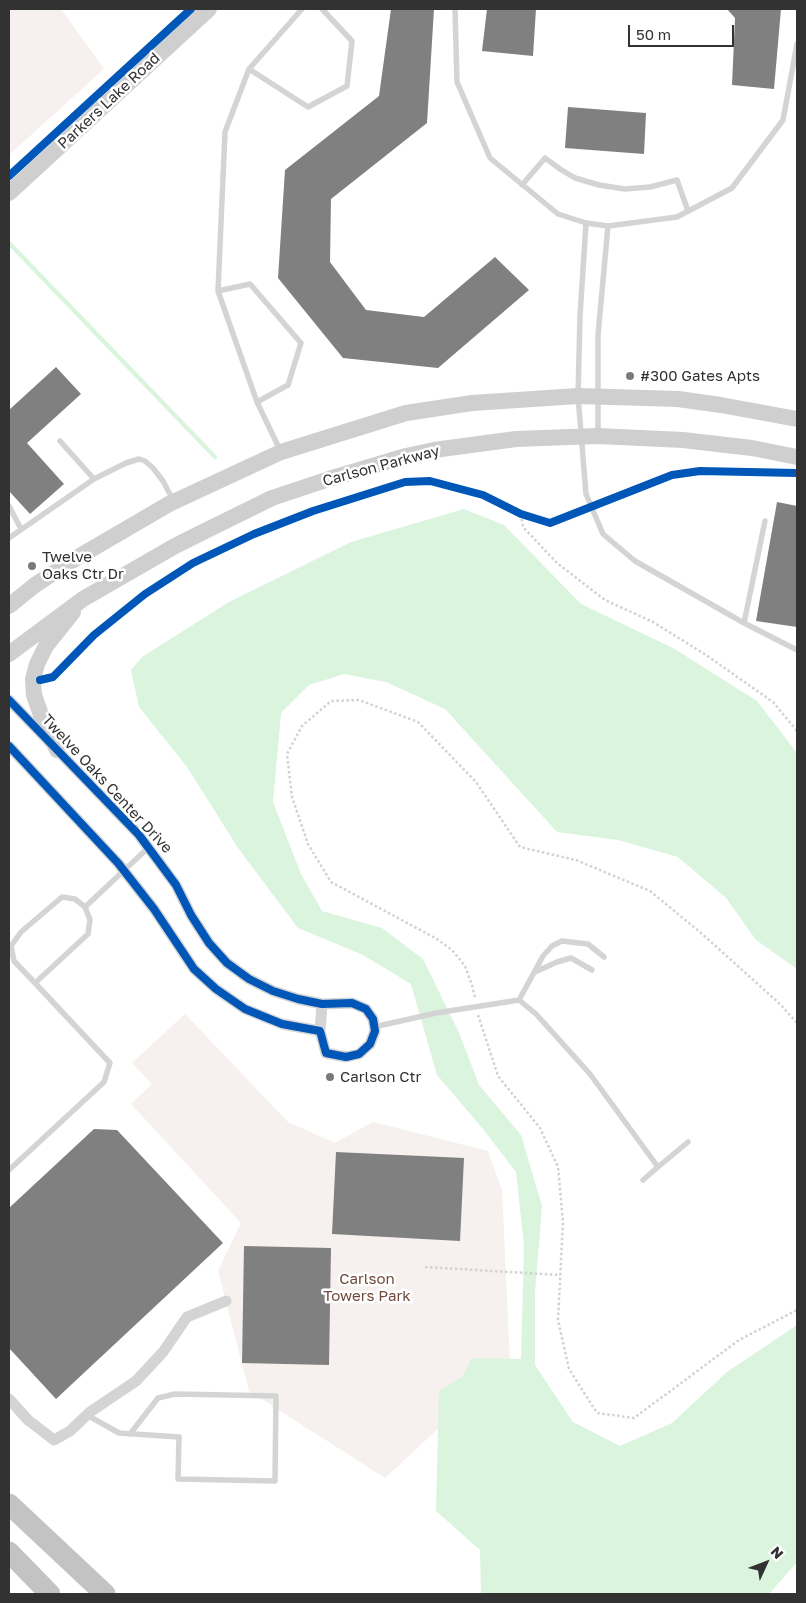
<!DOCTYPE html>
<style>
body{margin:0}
#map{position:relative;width:806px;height:1603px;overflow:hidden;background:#fff;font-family:"Golos Text",sans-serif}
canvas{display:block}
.frame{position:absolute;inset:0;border:10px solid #323232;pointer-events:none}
.north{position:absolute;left:741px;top:1538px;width:50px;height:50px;-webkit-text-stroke:4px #fff;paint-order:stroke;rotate:47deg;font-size:14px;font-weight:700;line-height:20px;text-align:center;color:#323232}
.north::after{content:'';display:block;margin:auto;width:18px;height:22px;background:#323232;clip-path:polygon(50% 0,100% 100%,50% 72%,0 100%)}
.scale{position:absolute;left:628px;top:25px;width:106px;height:22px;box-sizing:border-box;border:2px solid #323232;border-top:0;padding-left:6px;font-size:15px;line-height:18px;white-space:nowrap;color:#323232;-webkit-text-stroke:4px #fff;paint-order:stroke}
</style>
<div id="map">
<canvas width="806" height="1603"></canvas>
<div class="frame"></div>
<div class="north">N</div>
<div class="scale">50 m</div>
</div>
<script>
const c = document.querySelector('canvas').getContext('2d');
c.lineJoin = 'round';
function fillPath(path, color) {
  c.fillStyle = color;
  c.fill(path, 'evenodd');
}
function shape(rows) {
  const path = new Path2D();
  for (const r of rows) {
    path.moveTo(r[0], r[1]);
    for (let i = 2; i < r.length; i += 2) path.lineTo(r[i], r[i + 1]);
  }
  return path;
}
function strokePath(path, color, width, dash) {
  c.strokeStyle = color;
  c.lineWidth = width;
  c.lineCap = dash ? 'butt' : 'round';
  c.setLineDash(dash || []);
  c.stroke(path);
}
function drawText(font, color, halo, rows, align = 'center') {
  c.font = font + ' "Golos Text",sans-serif';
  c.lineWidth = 5;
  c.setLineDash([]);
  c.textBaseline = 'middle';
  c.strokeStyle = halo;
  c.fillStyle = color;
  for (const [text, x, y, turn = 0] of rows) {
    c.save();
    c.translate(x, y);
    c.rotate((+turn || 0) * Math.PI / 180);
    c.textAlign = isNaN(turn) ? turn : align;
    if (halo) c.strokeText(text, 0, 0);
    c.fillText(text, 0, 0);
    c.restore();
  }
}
fillPath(shape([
 [9,9,61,9,104,69,9,155],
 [185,1014,288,1122,335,1143,373,1122,488,1151,502,1190,510,1362,385,1478,249,1391,218,1271,241,1223,131,1104,152,1084,132,1063]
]), '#f6f0ee');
fillPath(shape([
 [464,509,504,525,581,604,673,648,757,701,797,753,797,969,756,940,726,898,678,857,618,840,557,832,445,709,386,682,344,674,309,685,281,713,273,802,301,874,322,911,382,928,423,959,460,1035,479,1085,521,1135,542,1206,535,1293,535,1365,573,1422,620,1446,672,1423,727,1372,797,1325,797,1562,769,1594,481,1594,480,1550,436,1511,439,1391,462,1377,472,1358,521,1359,524,1245,516,1172,483,1129,437,1075,411,984,363,955,298,928,238,848,187,767,139,707,131,670,142,657,229,602,351,542]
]), '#dbf4de');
strokePath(shape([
 [9,243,215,457]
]), '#dbf4de', 4.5);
fillPath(shape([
 [391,9,434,9,427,123,331,199,330,262,366,310,424,317,495,257,529,290,438,368,343,358,278,278,285,170,379,96],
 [487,9,536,9,533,56,482,51],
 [727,9,781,9,774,89,732,85,735,18],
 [568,107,646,113,644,154,565,148],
 [56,367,81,394,27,443,64,484,30,514,9,491,9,410],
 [777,502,797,506,797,627,756,621],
 [94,1129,117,1130,223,1243,56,1399,9,1348,9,1208],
 [336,1152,464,1158,460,1241,332,1234],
 [244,1246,331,1248,329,1365,242,1363]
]), '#808080');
strokePath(shape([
 [521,514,523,527,557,563,605,600,653,622,706,655,773,702,797,731],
 [475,997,472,985,465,966,452,950,437,939,331,882,308,844,292,797,287,754,302,726,331,701,359,700,418,722,476,782,520,847,576,860,650,891,700,932,781,1005,797,1023],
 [478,1015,498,1076,540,1128,558,1167,563,1222,558,1320,569,1369,597,1413,634,1418,739,1340,797,1310],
 [425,1267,560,1275]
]), '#d2d2d2', 2.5, [2.5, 2.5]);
strokePath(shape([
 [455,9,457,82,490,158,558,214,586,223,608,226,677,217,732,188,783,120,797,44],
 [249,69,308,107,347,86,352,41,322,9],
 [522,185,545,158,560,169,575,178,599,185,625,189,650,187,677,180,688,211],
 [586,223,580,316,578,396,586,494,603,534,635,561,744,623,797,650],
 [218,291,250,284,301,343,288,385,257,402],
 [598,434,598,335,608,226],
 [60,441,94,479],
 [280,450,257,402,218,291,225,132,249,69,302,9],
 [9,506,21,529],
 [9,538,94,479,126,463,139,459,145,461,153,468,163,481,173,500],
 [744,623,765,521],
 [85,907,149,847],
 [535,972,557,962,571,958,592,970],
 [519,1000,543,956,552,946,562,941,588,944,604,957],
 [374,1027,436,1013,519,1000,536,1014,590,1074,658,1167,688,1142],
 [9,1170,104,1082,110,1063,35,983,14,961,11,946,21,932,62,897,75,899,85,907,90,920,88,934,35,983],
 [643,1180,658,1167],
 [87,1415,119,1433,179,1437,178,1479,275,1481,276,1396,175,1394,158,1398,130,1434]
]), '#d4d4d4', 5.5);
strokePath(shape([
 [9,700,139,835,176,885,191,915,209,943,227,963,249,979,273,991,298,999,322,1004,352,1003,366,1009,373,1019,375,1031,370,1044,359,1054,346,1057,326,1053,320,1031,282,1024,245,1009,216,989,194,969,154,909,118,863,9,746],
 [320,1031,322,1004],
 [9,1399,28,1420,54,1440,70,1431,90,1412,136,1381,163,1352,187,1317,226,1301]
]), '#d4d4d4', 11);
strokePath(shape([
 [9,193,209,9],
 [9,606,35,585,73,560,169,504,281,452,406,413,472,403,578,396,678,399,721,405,797,419],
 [9,654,83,599,175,546,207,530,272,498,329,479,406,456,434,450,516,439,598,436,683,440,752,448,797,457],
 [57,750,41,715,34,695,33,679,37,664,46,646,73,612]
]), '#cfcfcf', 16);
strokePath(shape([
 [9,1504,105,1594],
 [9,1552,50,1594]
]), '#c3c3c3', 21);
strokePath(shape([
 [9,176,191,9],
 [40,680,53,677,94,635,145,594,193,563,254,534,313,511,405,482,430,481,483,495,521,514,550,523,672,475,700,471,797,473],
 [9,700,139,835,176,885,191,915,209,943,227,963,249,979,273,991,298,999,322,1004,352,1003,366,1009,373,1019,375,1031,370,1044,359,1054,346,1057,326,1053,320,1031,282,1024,245,1009,216,989,194,969,154,909,118,863,9,746]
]), '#0057b8', 8);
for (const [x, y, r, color] of [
 [630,376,5,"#7a7a7a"],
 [32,566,5,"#7a7a7a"],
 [330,1077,5,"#7a7a7a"]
]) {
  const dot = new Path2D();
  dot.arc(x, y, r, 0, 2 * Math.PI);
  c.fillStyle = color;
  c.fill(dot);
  strokePath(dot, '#fff', 2);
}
drawText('15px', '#323232', '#fff', [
 ["Parkers Lake Road",109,101,-43],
 ["Carlson Parkway",381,466,-15],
 ["Twelve Oaks Center Drive",107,784,47]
]);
drawText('15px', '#323232', '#fff', [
 ["#300 Gates Apts",640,376],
 ["Twelve",42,557],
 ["Oaks Ctr Dr",42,574],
 ["Carlson Ctr",340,1077]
], 'left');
drawText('15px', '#714a3c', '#fff', [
 ["Carlson",367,1279],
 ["Towers Park",367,1296]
]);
</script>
